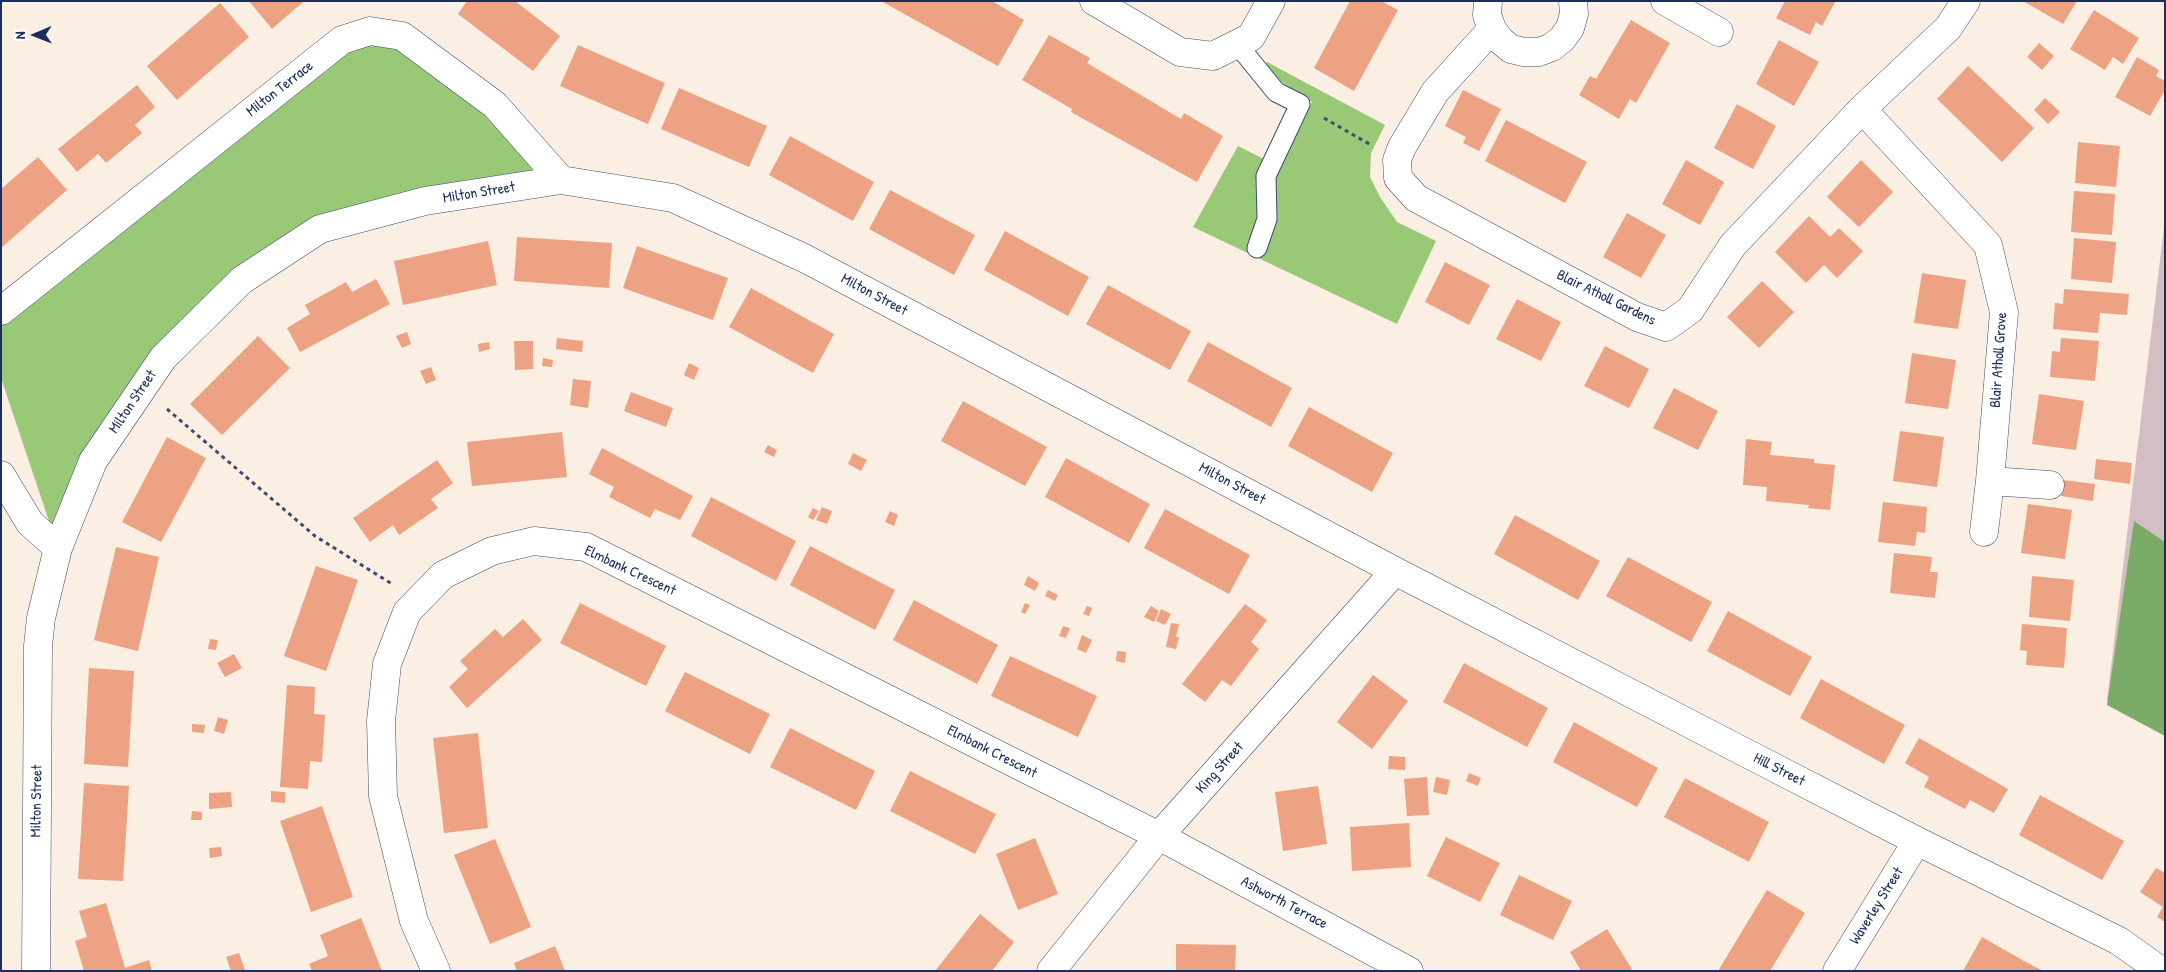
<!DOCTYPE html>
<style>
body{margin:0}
#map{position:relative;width:2166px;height:972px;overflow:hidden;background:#faefe2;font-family:"Patrick Hand",sans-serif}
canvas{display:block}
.frame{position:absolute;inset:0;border:2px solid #1b2f5e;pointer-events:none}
.north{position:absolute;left:10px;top:10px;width:50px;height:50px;-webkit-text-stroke:4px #fff;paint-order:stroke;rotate:269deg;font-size:14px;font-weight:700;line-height:20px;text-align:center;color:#1b2f5e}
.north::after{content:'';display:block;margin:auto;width:18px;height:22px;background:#1b2f5e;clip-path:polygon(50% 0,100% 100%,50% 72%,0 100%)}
</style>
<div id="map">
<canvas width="2166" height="972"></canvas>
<div class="frame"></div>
<div class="north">N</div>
</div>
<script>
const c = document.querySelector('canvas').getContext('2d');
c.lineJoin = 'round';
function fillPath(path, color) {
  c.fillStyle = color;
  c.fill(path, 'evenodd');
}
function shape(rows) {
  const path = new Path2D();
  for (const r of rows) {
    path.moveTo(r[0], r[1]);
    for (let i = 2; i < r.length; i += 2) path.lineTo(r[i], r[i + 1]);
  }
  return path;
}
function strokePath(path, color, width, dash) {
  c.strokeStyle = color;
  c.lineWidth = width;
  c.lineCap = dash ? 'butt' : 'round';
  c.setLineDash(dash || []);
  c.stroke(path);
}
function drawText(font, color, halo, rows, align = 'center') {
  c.font = font + ' "Patrick Hand",sans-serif';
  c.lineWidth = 4;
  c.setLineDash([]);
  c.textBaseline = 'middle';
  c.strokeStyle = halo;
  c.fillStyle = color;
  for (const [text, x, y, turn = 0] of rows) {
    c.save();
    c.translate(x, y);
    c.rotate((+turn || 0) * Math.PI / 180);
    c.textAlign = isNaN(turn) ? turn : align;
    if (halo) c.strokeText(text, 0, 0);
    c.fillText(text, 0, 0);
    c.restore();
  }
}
fillPath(shape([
 [2165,219,2165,730,2107,700]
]), '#d2bec3');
fillPath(shape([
 [402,36,561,180,320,229,163,358,58,548,1,378,1,311,342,40],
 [1267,62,1385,125,1371,153,1370,177,1380,197,1397,222,1436,241,1397,324,1193,227,1238,146,1280,167,1312,102,1263,70]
]), '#99c876');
fillPath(shape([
 [2134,521,2165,542,2165,736,2107,705]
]), '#7aac67');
fillPath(shape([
 [249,1,304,1,272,29],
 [467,1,515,1,560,36,533,71,458,14],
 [881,1,992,1,1024,20,998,66],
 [1350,1,1381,1,1398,10,1354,91,1314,68],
 [1785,1,1833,1,1835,2,1822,26,1816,22,1810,35,1776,18],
 [2023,1,2077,1,2063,24],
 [220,3,249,37,177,100,147,66],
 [2094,10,2139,38,2123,64,2113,57,2105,70,2070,49],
 [1631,20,1670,43,1636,103,1630,99,1619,119,1579,95,1590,76,1596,79],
 [1049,35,1090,58,1087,63,1181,119,1184,113,1223,136,1197,182,1071,112,1072,109,1022,80],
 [1779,40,1819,62,1794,106,1756,84],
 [2039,43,2054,56,2042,70,2027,57],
 [578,45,665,83,648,124,560,86],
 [2137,57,2159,70,2156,76,2165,81,2165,90,2150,116,2115,97],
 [1968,66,2034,128,2002,162,1937,99],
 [137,85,155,107,135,125,142,133,106,163,98,154,77,172,58,149],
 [679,88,767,126,749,167,661,129],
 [1463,90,1501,109,1479,151,1463,143,1466,137,1445,126],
 [2045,98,2060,112,2048,124,2034,110],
 [1737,104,1776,126,1753,169,1714,148],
 [1506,120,1587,162,1565,203,1485,161],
 [790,136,874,182,853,221,769,175],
 [2078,142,2120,146,2116,187,2075,183],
 [38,157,67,190,1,248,1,189],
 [1686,160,1724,182,1700,225,1662,204],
 [1861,160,1893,192,1859,227,1827,197],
 [890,190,975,235,954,275,869,229],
 [2074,191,2115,194,2112,235,2071,232],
 [1627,213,1666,235,1641,278,1603,257],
 [1809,216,1830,237,1839,228,1863,251,1837,278,1824,265,1806,283,1775,252],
 [1005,231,1089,277,1068,316,984,270],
 [517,237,612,243,609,288,514,281],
 [2074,238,2116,242,2112,283,2071,279],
 [488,241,497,285,403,305,394,261],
 [637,246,728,278,713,320,623,288],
 [1445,262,1490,285,1469,325,1425,302],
 [1922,273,1966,280,1958,329,1914,323],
 [376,279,390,304,300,352,287,328,310,314,305,305,346,282,352,292],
 [1762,281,1794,312,1759,348,1727,317],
 [1108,285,1191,331,1170,370,1086,324],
 [751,288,834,334,813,373,729,327],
 [2064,289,2129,294,2127,315,2100,313,2098,333,2053,329,2055,303,2063,304],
 [1517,299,1561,322,1541,361,1496,339],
 [407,332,411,344,402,348,396,336],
 [258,336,290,368,222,435,190,404],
 [557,338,583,341,582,352,556,349],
 [2061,338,2099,341,2095,381,2050,377,2052,351,2060,352],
 [514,341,533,341,533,369,515,370],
 [489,342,490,349,479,352,478,344],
 [1208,342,1292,388,1271,427,1187,381],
 [1605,346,1649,369,1629,408,1584,386],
 [1912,353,1956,360,1948,409,1905,403],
 [543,358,553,360,552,367,542,366],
 [689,363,699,368,694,380,684,375],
 [431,367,436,380,426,384,420,371],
 [573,379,591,381,588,408,570,405],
 [1674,388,1718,411,1698,450,1653,428],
 [631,392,673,408,666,427,624,411],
 [2039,394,2084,401,2076,450,2032,444],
 [963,401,1047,447,1025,486,941,441],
 [1309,407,1393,453,1372,492,1288,446],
 [1900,431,1944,437,1937,487,1893,481],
 [562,432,567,477,472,486,467,442],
 [167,437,206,458,161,542,122,522],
 [1746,439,1772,442,1770,455,1814,459,1814,463,1835,465,1830,510,1808,508,1809,505,1766,501,1767,487,1743,485],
 [768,445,777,450,774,457,764,452],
 [602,448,693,496,680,520,655,509,650,518,609,497,614,487,589,474],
 [853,453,867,460,861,471,848,464],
 [1066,458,1150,504,1129,543,1045,497],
 [2096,459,2132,463,2130,484,2094,479],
 [437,460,453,483,431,499,438,508,399,535,393,525,370,542,353,518],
 [2063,480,2095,484,2093,501,2061,496],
 [711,497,796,541,776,581,691,536],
 [1883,502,1927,507,1925,533,1917,532,1915,546,1878,542],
 [2028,504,2072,510,2065,559,2021,553],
 [822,507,832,511,827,524,816,520],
 [813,508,819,511,813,520,808,517],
 [1165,509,1250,555,1229,594,1144,548],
 [890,511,898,515,894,526,885,522],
 [1515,515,1600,561,1578,600,1494,554],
 [810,546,895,590,875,630,790,585],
 [116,547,159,557,138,651,94,640],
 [1894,553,1932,557,1930,572,1938,572,1935,598,1890,593],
 [1628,557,1712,602,1691,642,1606,596],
 [316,566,358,580,326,671,284,656],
 [1028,576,1039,583,1035,591,1024,585],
 [2032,576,2074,580,2070,621,2029,617],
 [1048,590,1058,595,1055,601,1045,596],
 [914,600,998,645,977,684,893,640],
 [580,603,666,646,646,686,560,643],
 [1025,603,1030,605,1025,614,1021,612],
 [1245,604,1267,620,1251,642,1259,649,1231,686,1222,680,1205,702,1182,684],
 [1087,606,1092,608,1089,616,1083,614],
 [1151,606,1159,611,1154,622,1144,617],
 [1161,609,1171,614,1165,625,1156,621],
 [1728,611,1812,657,1790,696,1707,651],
 [523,619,542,640,467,708,449,687,468,669,460,661,495,629,503,637],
 [1171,623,1179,624,1176,637,1179,637,1176,649,1166,647],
 [2022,624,2067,628,2064,668,2026,665,2027,651,2020,650],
 [1063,626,1070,628,1066,638,1059,636],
 [1082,635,1092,640,1086,653,1077,649],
 [210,639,218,640,216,650,208,649],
 [1117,651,1126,652,1125,663,1116,661],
 [234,654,242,668,225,677,217,663],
 [1010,656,1097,696,1078,737,991,696],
 [1464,663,1548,708,1527,747,1443,702],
 [89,668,134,671,128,767,84,764],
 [685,672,770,714,750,754,665,711],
 [1373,675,1408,701,1372,749,1337,722],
 [1821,679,1905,725,1884,764,1800,718],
 [287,685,315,687,314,714,325,715,322,762,310,761,308,789,280,787],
 [218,717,228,720,224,734,214,731],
 [1574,722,1658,768,1637,807,1553,762],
 [192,724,205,725,204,733,192,732],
 [790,728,875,771,856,810,770,767],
 [478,733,488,828,444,833,433,738],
 [1919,738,2008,789,1994,813,1970,800,1965,809,1924,787,1929,777,1905,763],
 [1389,756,1405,757,1405,770,1388,769],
 [910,771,996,814,975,854,890,811],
 [1469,773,1481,778,1478,786,1466,781],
 [1427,777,1429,815,1407,816,1404,779],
 [1436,777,1450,780,1447,795,1433,792],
 [1685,778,1769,822,1749,862,1664,817],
 [84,783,129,786,123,881,78,879],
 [1318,786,1327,844,1283,851,1275,792],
 [271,791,285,792,285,803,271,802],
 [231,792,232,807,209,809,209,793],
 [2040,795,2124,841,2102,880,2019,835],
 [322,806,353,897,311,912,280,821],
 [192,811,202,812,202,820,191,820],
 [1409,823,1411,867,1352,871,1350,827],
 [1446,837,1500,863,1480,902,1427,876],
 [1035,838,1058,894,1018,910,996,854],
 [495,839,531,927,490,944,454,855],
 [221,847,222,856,210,858,209,848],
 [2156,868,2165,873,2165,922,2157,917,2163,907,2140,892],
 [1519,875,1572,901,1553,940,1500,915],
 [1767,890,1805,913,1770,971,1718,971],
 [106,903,125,968,149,960,152,971,84,971,75,941,87,937,79,911],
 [980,914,1014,942,992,971,935,971],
 [361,918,382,971,312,971,309,964,328,956,320,935],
 [1607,929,1633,971,1581,971,1570,952],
 [1982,937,2024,961,2043,971,1963,971],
 [1176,944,1236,945,1235,971,1176,971],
 [555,946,565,971,517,971,514,963],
 [239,953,245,970,231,971,226,957]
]), '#eca283');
const lane = shape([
 [1237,44,1276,92,1300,104,1266,176,1267,219,1257,248]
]);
const street = shape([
 [1094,1,1180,52,1213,56,1251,37,1271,1],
 [1488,1,1487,15,1492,29,1500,40,1511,49,1524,52,1539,52,1552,47,1562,39,1570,28,1574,14,1573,1],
 [1665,1,1719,32],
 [1492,29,1435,92,1402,147,1397,160,1398,178,1416,198,1637,317,1666,327,1690,310,1733,245,1862,109,1948,28,1966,1],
 [1862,109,1988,245,2004,312,1990,481],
 [1,311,342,40,370,31,402,36,495,105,561,180],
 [1,475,30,523,58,548],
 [1984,532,1990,481,2050,485],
 [36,971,38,646,41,618,58,548,93,461,163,358,242,280,320,229,425,201,561,180,673,198,804,258,1395,571,1748,754,1917,841,2119,941,2161,971],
 [436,971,414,921,383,796,381,721,387,664,407,612,443,575,492,551,534,541,586,547,1159,836,1409,971],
 [1051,971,1159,836,1395,571],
 [1837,971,1917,841]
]);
strokePath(lane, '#3c4c72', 21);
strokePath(street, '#3c4c72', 29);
strokePath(shape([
 [1324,118,1371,145],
 [167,409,315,536,392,584]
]), '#3c4c72', 3, [4, 4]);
strokePath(lane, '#fff', 19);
strokePath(street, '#fff', 28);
drawText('15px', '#1b2f5e', '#fff', [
 ["Milton Terrace",280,89,-38],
 ["Milton Street",479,193,-9],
 ["Milton Street",874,295,28],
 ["Blair Atholl Gardens",1606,298,26],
 ["Blair Atholl Grove",1999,360,-86],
 ["Milton Street",133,402,-56],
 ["Milton Street",1232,484,28],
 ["Elmbank Crescent",630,571,25],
 ["Elmbank Crescent",992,752,27],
 ["King Street",1220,768,-48],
 ["Hill Street",1779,770,27],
 ["Milton Street",37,801,-89],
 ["Ashworth Terrace",1284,903,28],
 ["Waverley Street",1877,906,-58]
]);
</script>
